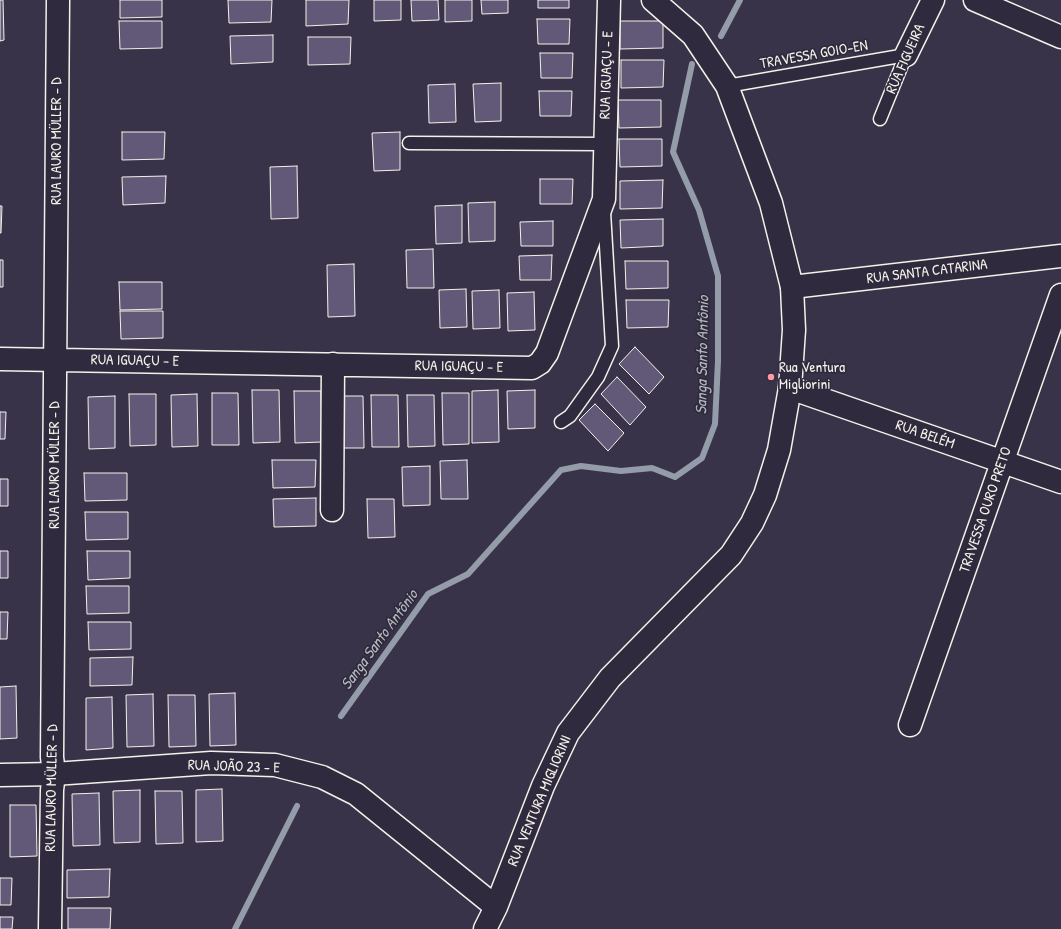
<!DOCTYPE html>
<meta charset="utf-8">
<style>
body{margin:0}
canvas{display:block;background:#393349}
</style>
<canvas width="1061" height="929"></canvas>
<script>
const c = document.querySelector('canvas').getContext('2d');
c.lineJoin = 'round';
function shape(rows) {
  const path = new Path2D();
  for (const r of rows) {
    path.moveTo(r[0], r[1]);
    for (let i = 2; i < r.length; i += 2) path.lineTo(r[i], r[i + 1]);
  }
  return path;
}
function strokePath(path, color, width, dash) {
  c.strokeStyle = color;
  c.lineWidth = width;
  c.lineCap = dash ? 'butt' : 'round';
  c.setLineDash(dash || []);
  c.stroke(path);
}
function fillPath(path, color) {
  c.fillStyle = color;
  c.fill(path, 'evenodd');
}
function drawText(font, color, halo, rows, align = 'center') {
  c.font = font + ' "Patrick Hand",sans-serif';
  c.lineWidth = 3.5;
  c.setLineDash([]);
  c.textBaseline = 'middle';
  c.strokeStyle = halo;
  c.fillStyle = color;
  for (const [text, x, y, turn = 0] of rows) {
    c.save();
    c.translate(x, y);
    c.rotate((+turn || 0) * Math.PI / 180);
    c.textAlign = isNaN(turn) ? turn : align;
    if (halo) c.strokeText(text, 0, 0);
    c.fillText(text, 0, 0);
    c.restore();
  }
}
strokePath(shape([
 [721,36,740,0],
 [341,716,428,594,468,574,561,470,581,466,621,471,652,468,675,477,702,458,715,424,718,361,718,276,699,210,673,152,692,64],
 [235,929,297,806]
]), '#939ca8', 6);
const building = shape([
 [0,0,3,0,4,40,0,41,0,0],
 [120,0,162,0,162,17,120,18,120,0],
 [228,0,272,0,271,22,229,23,228,0],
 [306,0,349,0,348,24,306,26,306,0],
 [374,0,401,0,401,20,374,21,374,0],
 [411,0,438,0,439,20,412,21,411,0],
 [445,0,472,0,472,21,445,22,445,0],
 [481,0,508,0,508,13,482,14,481,0],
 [538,0,569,0,569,8,538,8,538,0],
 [537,19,570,19,569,44,538,44,537,19],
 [119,21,162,21,162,48,120,49,119,21],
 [620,21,663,21,663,48,620,49,620,21],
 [273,35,273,62,231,64,230,36,273,35],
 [308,37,351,37,350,64,308,65,308,37],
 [540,53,573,53,572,78,541,78,540,53],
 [621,60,664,60,663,87,621,88,621,60],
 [501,83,501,121,475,122,473,84,501,83],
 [455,84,456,122,429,123,428,85,455,84],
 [539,91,572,91,571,116,540,116,539,91],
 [618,100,661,100,661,127,619,128,618,100],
 [122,132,165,132,164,159,122,160,122,132],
 [400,132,400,170,374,171,372,133,400,132],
 [619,139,662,139,662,166,620,167,619,139],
 [297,166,298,218,271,219,270,167,297,166],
 [166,176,165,203,123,205,122,177,166,176],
 [540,179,573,179,572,204,540,204,540,179],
 [663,180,662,208,620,209,620,181,663,180],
 [495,202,495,241,469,242,468,203,495,202],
 [462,205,462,243,436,244,435,206,462,205],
 [0,206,2,206,1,233,0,233,0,206],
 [663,219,663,246,621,248,620,220,663,219],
 [553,221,553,246,521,246,520,222,553,221],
 [433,249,434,288,407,288,406,250,433,249],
 [552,255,551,280,520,280,519,256,552,255],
 [0,260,3,260,3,287,0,287,0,260],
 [625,261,668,261,668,288,626,289,625,261],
 [354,264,355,316,328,317,327,265,354,264],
 [119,282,162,282,162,309,120,310,119,282],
 [466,289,467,327,440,328,439,290,466,289],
 [499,290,500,328,473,329,472,291,499,290],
 [534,292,535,330,508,331,507,293,534,292],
 [626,300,669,300,668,327,627,328,626,300],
 [120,311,163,311,163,338,121,339,120,311],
 [635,347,664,377,649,394,619,364,635,347],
 [617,377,646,407,630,425,601,394,617,377],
 [252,390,279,390,280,442,253,443,252,390],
 [498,390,499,442,472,443,472,391,498,390],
 [535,390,535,428,508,429,507,391,535,390],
 [294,391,321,391,322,442,295,443,294,391],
 [212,393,238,393,239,445,212,445,212,393],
 [442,393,469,393,469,444,443,445,442,393],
 [129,394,156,394,156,445,130,446,129,394],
 [197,394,198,446,172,447,171,395,197,394],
 [371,395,398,395,399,447,372,447,371,395],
 [407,395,434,395,435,446,408,447,407,395],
 [115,396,115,448,89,449,88,397,115,396],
 [337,396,363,396,364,448,337,448,337,396],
 [595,404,624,433,608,451,579,420,595,404],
 [0,412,6,412,5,439,0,439,0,412],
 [272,460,316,460,315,487,273,488,272,460],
 [467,460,468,499,441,499,440,461,467,460],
 [430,466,430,505,403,506,402,467,430,466],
 [84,473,127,473,127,500,85,501,84,473],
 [0,479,8,479,8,506,0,506,0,479],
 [316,498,316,526,274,527,273,499,316,498],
 [367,499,394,499,395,537,368,538,367,499],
 [85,512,128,512,128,539,86,540,85,512],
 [0,551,8,551,8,578,0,578,0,551],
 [87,551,130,551,130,578,88,580,87,551],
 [86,586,129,586,129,613,87,614,86,586],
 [0,612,8,612,7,639,0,639,0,612],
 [88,622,131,622,131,649,89,650,88,622],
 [133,657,132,685,90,686,90,658,133,657],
 [16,686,17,738,0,739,0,687,16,686],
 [235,693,236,745,210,746,209,694,235,693],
 [153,694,154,746,127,747,126,695,153,694],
 [168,695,195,695,196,746,169,747,168,695],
 [112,697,113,748,86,750,86,698,112,697],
 [222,789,223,841,196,842,196,790,222,789],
 [140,790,140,842,114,843,113,791,140,790],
 [155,791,182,791,183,843,156,844,155,791],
 [99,793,100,845,73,846,72,794,99,793],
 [10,805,36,805,37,856,10,857,10,805],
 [110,869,109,897,67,898,67,870,110,869],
 [0,878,12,878,11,905,0,905,0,878],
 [68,908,111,908,110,929,68,929,68,908],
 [0,917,13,917,12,929,0,929,0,917]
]);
fillPath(building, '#615977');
strokePath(building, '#f4f1e8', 1);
const service = shape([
 [727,86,906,55],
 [880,119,906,55],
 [409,143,605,144],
 [561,422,570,416,598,377,612,346,604,212]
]);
const minor = shape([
 [975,0,1061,37],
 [906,55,933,0],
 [792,287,1061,256],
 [0,359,532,368,540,363,547,353,604,199,609,0],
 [790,388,1061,482],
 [332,510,333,364],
 [910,725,1061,295],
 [50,929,52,790,54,774,52,757,58,0]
]);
const tertiary = shape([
 [0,775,54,774,211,763,275,765,322,777,356,794,496,907],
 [485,929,496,907,543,786,568,733,610,678,731,555,752,523,765,495,779,450,790,388,794,330,792,287,771,203,727,86,693,35,653,0]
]);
strokePath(service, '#f4f1e8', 15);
strokePath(minor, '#f4f1e8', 25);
strokePath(tertiary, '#f4f1e8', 25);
strokePath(service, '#2f2a3d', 12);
strokePath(minor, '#2f2a3d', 22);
strokePath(tertiary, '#2f2a3d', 22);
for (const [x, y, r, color] of [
 [771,377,4,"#ff9aa2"]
]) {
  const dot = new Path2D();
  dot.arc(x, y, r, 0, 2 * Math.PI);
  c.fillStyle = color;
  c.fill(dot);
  strokePath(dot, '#2f2a3d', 1.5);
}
drawText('15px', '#f4f1e8', '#2f2a3d', [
 ["TRAVESSA GOIO-EN",814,55,-10],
 ["RUA FIGUEIRA",906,59,-66],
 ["RUA IGUAÇU - E",607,75,-88],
 ["RUA LAURO MÜLLER - D",57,141,-90],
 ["RUA SANTA CATARINA",927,272,-7],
 ["RUA IGUAÇU - E",135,361,1],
 ["RUA IGUAÇU - E",459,367,1],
 ["RUA BELÉM",925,435,19],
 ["RUA LAURO MÜLLER - D",55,465,-90],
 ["TRAVESSA OURO PRETO",986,510,-71],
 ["RUA JOÃO 23 - E",234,767,2],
 ["RUA LAURO MÜLLER - D",52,788,-89],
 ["RUA VENTURA MIGLIORINI",540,801,-67]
]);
drawText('15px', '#f4f1e8', '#2f2a3d', [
 ["Rua Ventura",779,368],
 ["Migliorini",779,385]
], 'left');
drawText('italic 16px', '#b3b9bd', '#2f2a3d', [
 ["Sanga Santo Antônio",703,355,-89],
 ["Sanga Santo Antônio",380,640,-54]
]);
</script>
